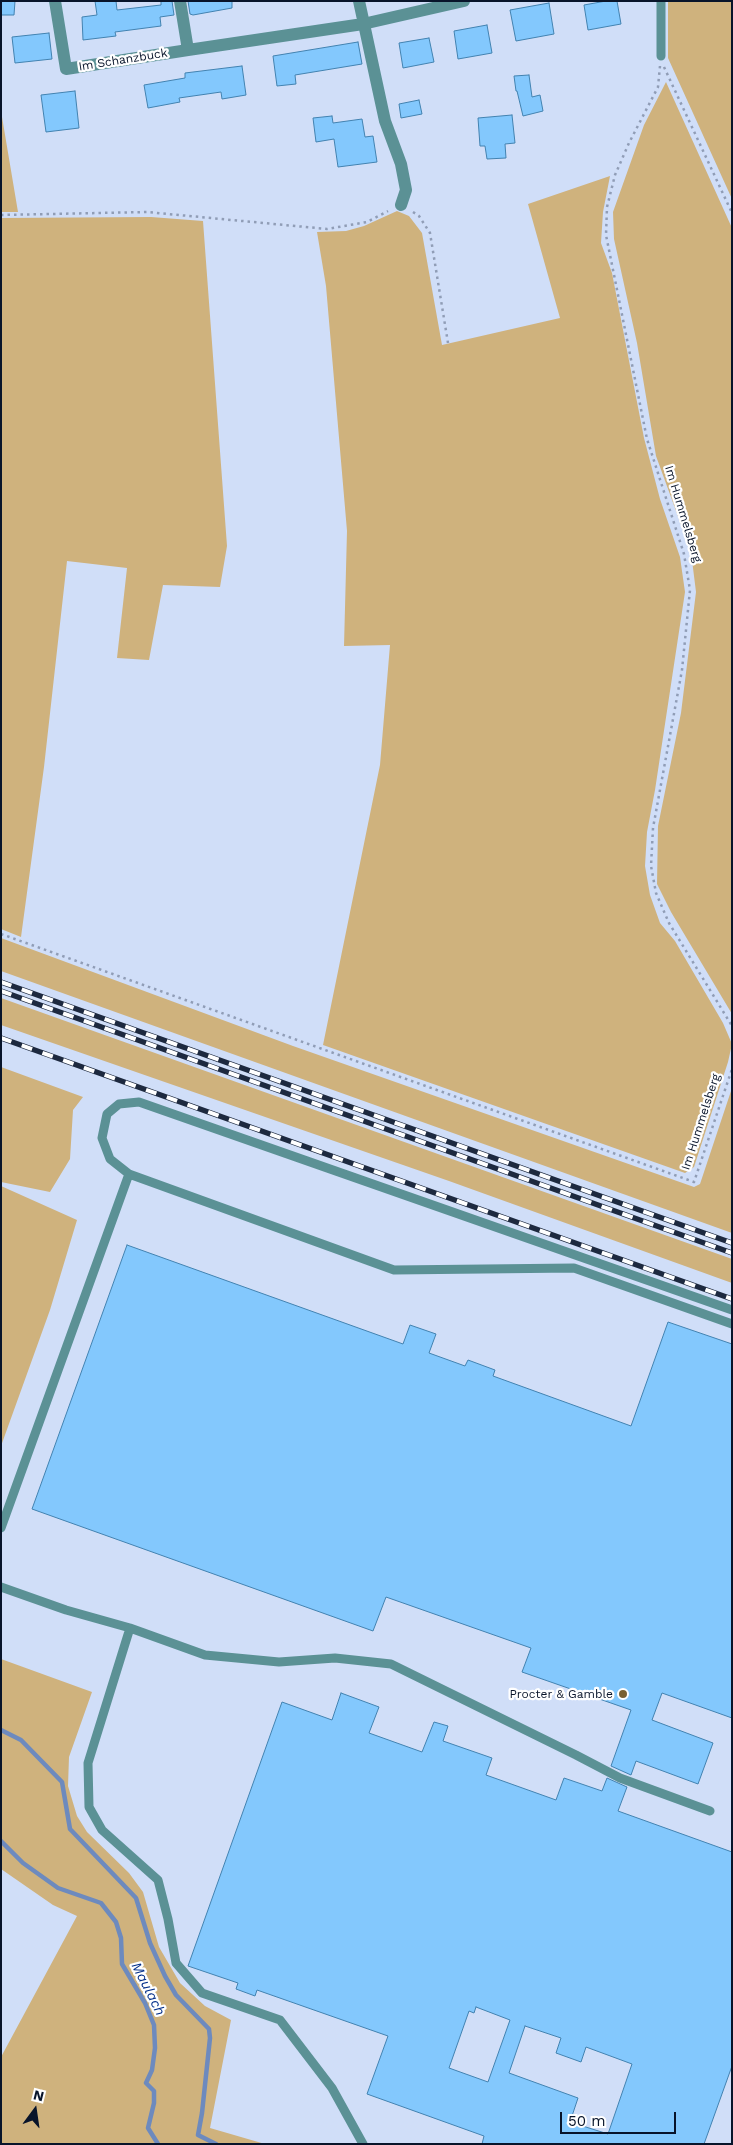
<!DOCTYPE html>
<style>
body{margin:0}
#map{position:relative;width:733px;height:2145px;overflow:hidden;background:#d0def8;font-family:"Work Sans",sans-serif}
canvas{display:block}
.frame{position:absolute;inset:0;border:2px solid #08142a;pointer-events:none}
.north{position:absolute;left:10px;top:2085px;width:50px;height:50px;-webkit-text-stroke:4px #fff;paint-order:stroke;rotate:14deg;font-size:14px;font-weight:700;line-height:20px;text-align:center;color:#08142a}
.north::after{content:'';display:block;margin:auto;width:18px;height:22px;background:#08142a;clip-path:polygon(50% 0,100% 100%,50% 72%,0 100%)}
.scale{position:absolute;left:560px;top:2112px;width:116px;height:22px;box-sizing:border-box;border:2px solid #08142a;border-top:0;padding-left:6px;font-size:15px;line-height:18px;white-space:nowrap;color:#08142a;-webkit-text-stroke:4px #fff;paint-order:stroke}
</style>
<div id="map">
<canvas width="733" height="2145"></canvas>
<div class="frame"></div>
<div class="north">N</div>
<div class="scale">50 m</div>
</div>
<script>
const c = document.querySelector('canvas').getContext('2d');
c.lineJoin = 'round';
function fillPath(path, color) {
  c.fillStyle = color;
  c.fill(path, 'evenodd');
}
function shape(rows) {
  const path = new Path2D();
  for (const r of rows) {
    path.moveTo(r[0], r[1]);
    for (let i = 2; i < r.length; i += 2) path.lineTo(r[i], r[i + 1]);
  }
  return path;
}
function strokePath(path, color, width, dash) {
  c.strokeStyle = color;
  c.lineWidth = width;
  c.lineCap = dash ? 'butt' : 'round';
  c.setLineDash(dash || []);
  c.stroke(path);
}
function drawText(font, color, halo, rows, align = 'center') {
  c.font = font + ' "Work Sans",sans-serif';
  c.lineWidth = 4.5;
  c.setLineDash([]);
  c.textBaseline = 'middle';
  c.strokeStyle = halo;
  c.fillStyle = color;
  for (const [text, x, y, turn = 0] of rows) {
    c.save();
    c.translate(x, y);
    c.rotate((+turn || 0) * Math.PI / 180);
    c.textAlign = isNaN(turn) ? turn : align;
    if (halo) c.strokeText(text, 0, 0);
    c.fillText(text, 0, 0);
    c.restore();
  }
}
fillPath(shape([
 [668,1,732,1,732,199,668,58],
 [666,82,732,228,732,1014,671,912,657,884,658,826,681,713,696,592,691,552,656,456,637,343,614,239,613,212,644,125],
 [1,111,18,212,1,212],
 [610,176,603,212,601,243,612,273,644,438,660,499,680,557,685,592,655,790,647,832,645,866,650,895,660,923,675,941,723,1023,732,1044,728,1062,694,1167,685,1173,323,1045,380,765,390,645,344,646,347,531,326,286,317,232,346,231,364,226,397,211,409,216,422,233,442,345,560,318,528,204],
 [151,217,203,221,227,546,220,587,163,585,149,660,117,658,127,568,67,561,44,767,21,937,1,929,1,218],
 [1,938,293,1046,694,1187,700,1184,732,1088,732,1233,1,971],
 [1,998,732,1259,732,1283,449,1181,1,1025],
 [1,1067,83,1097,73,1110,70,1159,50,1192,1,1182],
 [1,1186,77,1220,50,1310,1,1446],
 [1,1659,92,1692,69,1757,68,1786,77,1816,87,1832,129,1873,143,1892,159,1947,180,1983,205,2006,231,2020,210,2128,265,2144,1,2144,1,2057,77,1916,53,1905,1,1869]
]), '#cfb27d');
strokePath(shape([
 [1,1730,21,1740,62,1782,70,1829,136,1898,150,1943,165,1976,176,1995,209,2029,210,2038,202,2113,198,2135,216,2144],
 [1,1841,23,1863,58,1888,101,1903,116,1922,121,1938,122,1964,145,2003,154,2025,155,2048,152,2070,146,2083,154,2091,154,2103,148,2128,158,2144]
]), '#6d8abe', 4.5);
const building = shape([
 [1,1,15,1,14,15,1,15,1,1],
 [95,1,116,1,117,10,161,5,161,1,172,1,174,15,160,17,161,26,115,32,116,36,83,40,82,17,97,15,95,1],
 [188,1,232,1,232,8,193,15,190,14,188,1],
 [606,1,617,1,621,24,588,30,584,5,606,1],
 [549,3,554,34,516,41,510,10,549,3],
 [487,25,492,53,458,59,454,31,487,25],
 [49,33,52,59,15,63,12,37,49,33],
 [429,38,434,62,403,68,399,43,429,38],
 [358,42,362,64,295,75,296,84,277,86,273,56,358,42],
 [242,66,246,95,222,99,221,92,179,98,180,102,148,108,144,85,185,78,185,73,242,66],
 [529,75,532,97,540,95,543,111,523,116,517,91,516,91,514,76,529,75],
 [75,91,79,128,46,132,41,95,75,91],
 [419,100,422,114,401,118,399,104,419,100],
 [512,115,515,143,505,144,506,158,487,159,485,146,480,146,478,118,512,115],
 [332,116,333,123,362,119,365,137,373,136,377,162,338,167,334,139,316,142,313,118,332,116],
 [127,1245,403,1344,410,1325,436,1334,429,1353,465,1366,468,1360,495,1370,493,1376,631,1426,668,1322,732,1344,732,1718,662,1693,652,1720,713,1743,698,1784,636,1761,631,1775,611,1766,631,1710,522,1672,531,1648,386,1597,373,1631,32,1509,127,1245],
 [341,1693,379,1707,369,1733,422,1752,434,1722,448,1726,443,1741,492,1758,486,1775,556,1800,564,1778,602,1791,607,1778,627,1787,618,1811,732,1852,732,2066,704,2144,482,2144,484,2136,367,2094,388,2036,257,1990,255,1996,236,1989,238,1983,188,1966,282,1702,332,1720,341,1693],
 [476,2007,510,2020,488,2082,449,2068,469,2011,474,2013,476,2007],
 [525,2026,561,2038,556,2053,581,2062,586,2047,632,2064,608,2134,570,2122,578,2098,509,2073,525,2026]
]);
fillPath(building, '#83c8fd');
strokePath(building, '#4282b0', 1);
strokePath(shape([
 [660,66,658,87,629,143,615,175,607,207,606,235,647,439,684,554,690,590,682,670,653,828,651,866,656,893,669,923,732,1026],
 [664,67,732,213],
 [413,212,419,216,430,233,448,343],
 [1,215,147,212,327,229,367,222,388,211],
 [1,934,694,1182,732,1069]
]), '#909db6', 2.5, [2.5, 4]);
strokePath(shape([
 [661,1,661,56],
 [129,1174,110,1159,102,1138,107,1114,119,1104,139,1102,732,1310],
 [1,1528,129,1174,394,1270,574,1268,732,1324],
 [1,1587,66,1610,130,1628,205,1655,279,1662,335,1658,391,1664,576,1755,620,1778,710,1811],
 [130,1628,88,1763,89,1807,102,1830,158,1880,168,1919,176,1963,202,1993,280,2020,332,2088,363,2144]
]), '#5b9195', 9);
strokePath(shape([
 [55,1,66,69,188,50],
 [180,1,188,50,363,24,464,1],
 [359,1,385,121,401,164,406,190,401,205]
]), '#5b9195', 12);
const rail = shape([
 [1,982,732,1243],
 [1,991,732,1253],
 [1,1038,732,1299]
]);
strokePath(rail, '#1d293f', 5.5);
strokePath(rail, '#fff', 4, [11]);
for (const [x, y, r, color] of [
 [623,1694,5,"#796031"]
]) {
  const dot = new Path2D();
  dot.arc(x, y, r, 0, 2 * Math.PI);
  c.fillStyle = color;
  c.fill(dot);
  strokePath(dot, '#fff', 2);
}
drawText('12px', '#08142a', '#fff', [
 ["Im Schanzbuck",123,60,-9],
 ["Im Hummelsberg",683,514,73],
 ["Im Hummelsberg",701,1122,-72]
]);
drawText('12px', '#08142a', '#fff', [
 ["Procter & Gamble",613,1694]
], 'right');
drawText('italic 14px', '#022e89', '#fff', [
 ["Maulach",148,1989,63]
]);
</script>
